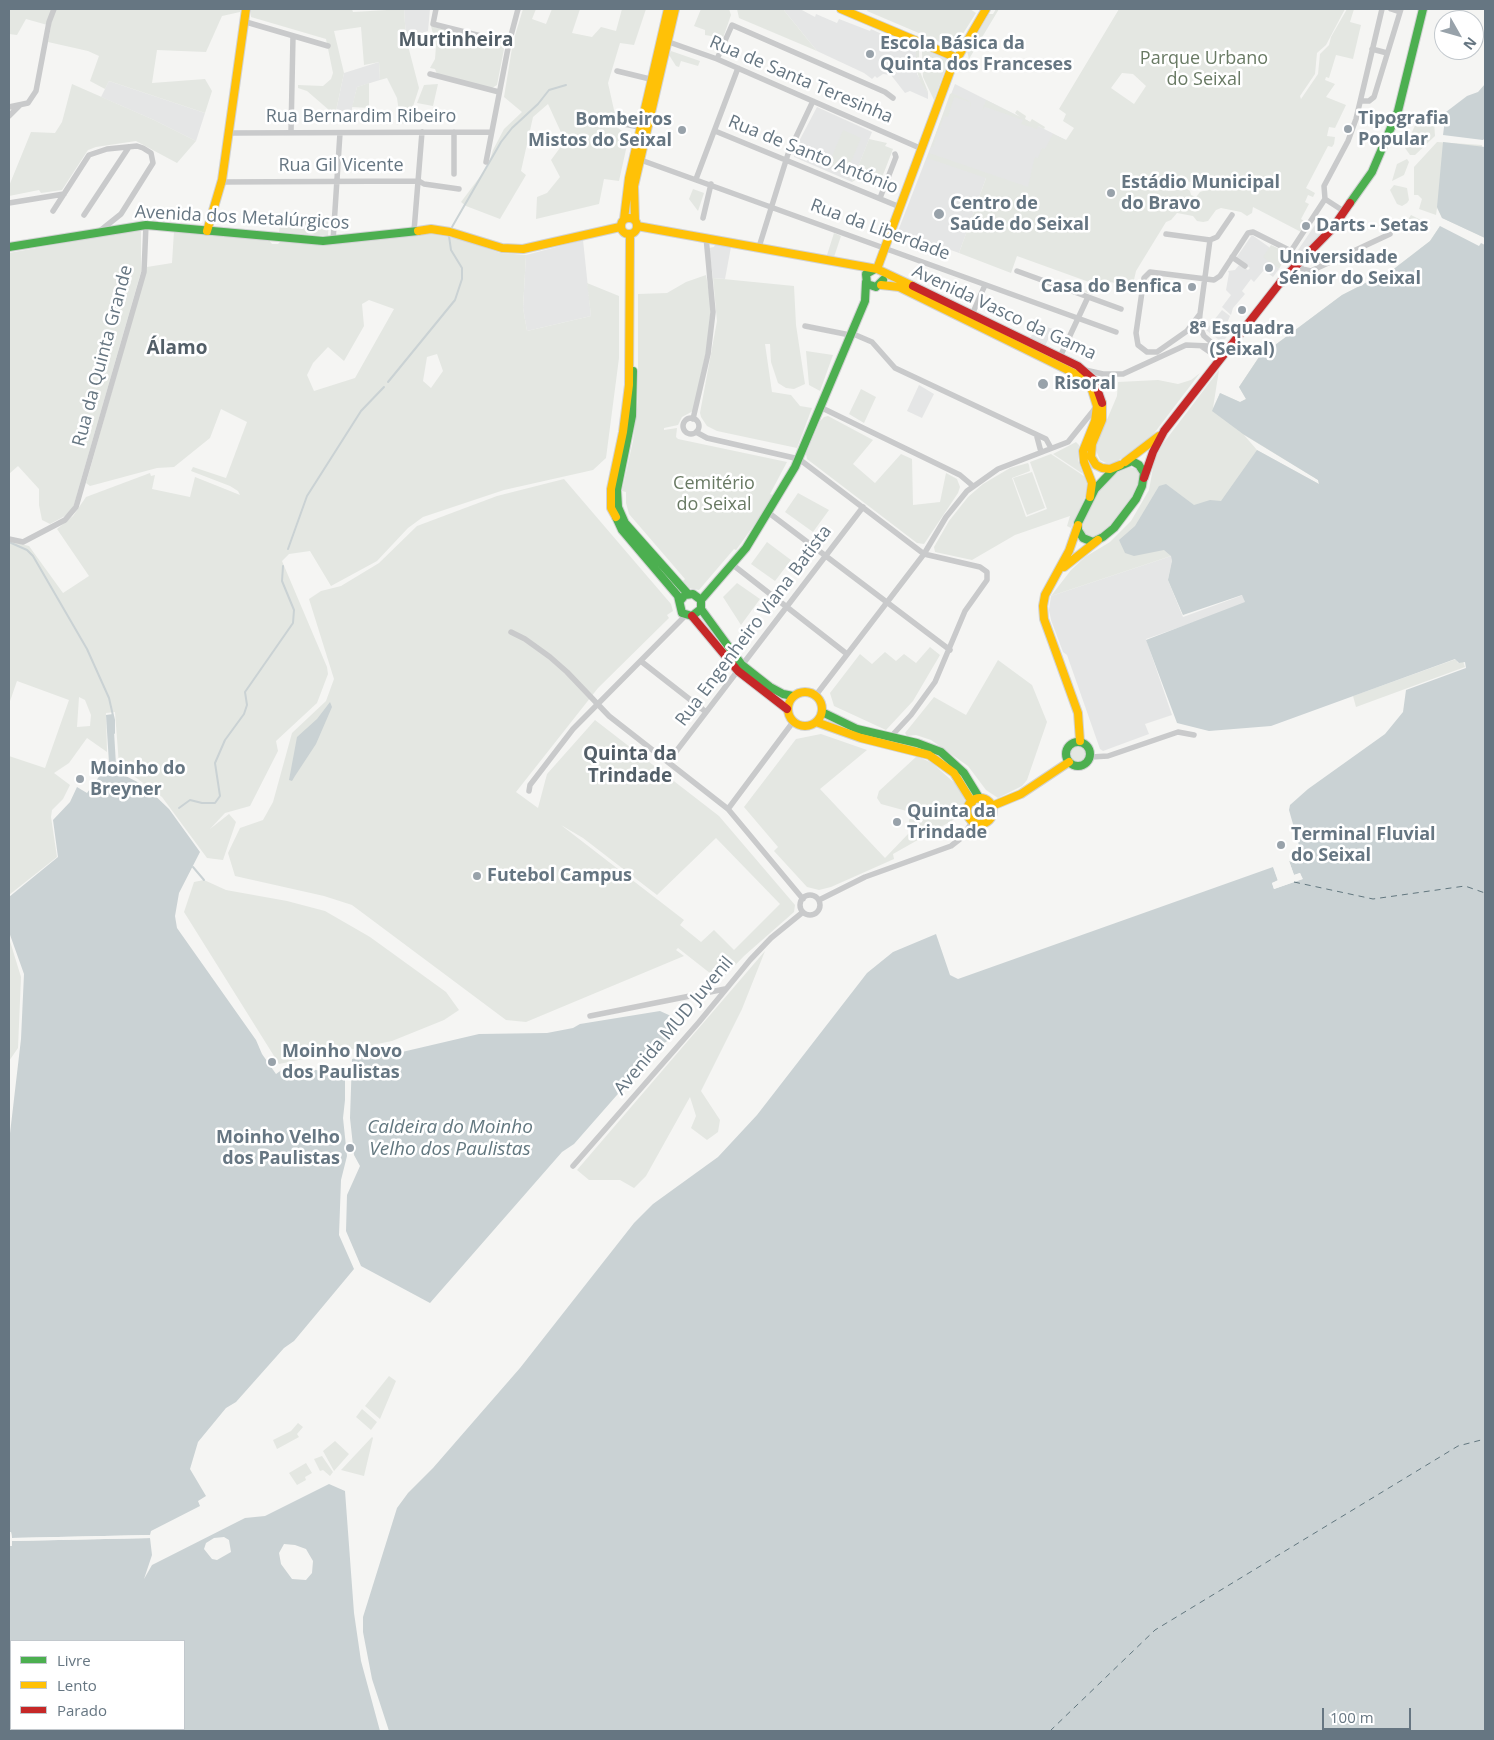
<!DOCTYPE html>
<meta charset="utf-8">
<style>
body{margin:0}
#map{position:relative;width:1494px;height:1740px;overflow:hidden;background:#f5f5f3;font-family:"Open Sans",sans-serif}
canvas{display:block}
.frame{position:absolute;inset:0;border:10px solid #667682;pointer-events:none}
.legend{position:absolute;left:10px;top:1640px;width:175px;height:90px;box-sizing:border-box;background:#fff;border:1px solid #c2c8cd;margin:0;padding:6px 9px;list-style:none;font-size:15px;color:#667682}
.legend li{display:flex;align-items:center;gap:10px;height:25px}
.legend b{width:25px;border:1px solid #c2c8cd}
.north{position:absolute;left:1434px;top:10px;width:50px;height:50px;box-sizing:border-box;background:#fff;border:1px solid #c2c8cd;border-radius:50%;rotate:128deg;font-size:14px;font-weight:700;line-height:20px;text-align:center;color:#667682}
.north::after{content:'';display:block;margin:auto;width:18px;height:22px;background:#98a2aa;clip-path:polygon(50% 0,100% 100%,50% 72%,0 100%)}
.scale{position:absolute;left:1322px;top:1708px;width:89px;height:22px;box-sizing:border-box;border:2px solid #667682;border-top:0;padding-left:6px;font-size:15px;line-height:18px;white-space:nowrap;color:#667682;-webkit-text-stroke:4px #fff;paint-order:stroke}
</style>
<div id="map">
<canvas width="1494" height="1740"></canvas>
<div class="frame"></div>
<ul class="legend">
<li><b style="height:6px;background:#4caf50"></b>Livre</li>
<li><b style="height:6px;background:#ffc107"></b>Lento</li>
<li><b style="height:6px;background:#c62828"></b>Parado</li>
</ul>
<div class="north">N</div>
<div class="scale">100 m</div>
</div>
<script>
const c = document.querySelector('canvas').getContext('2d');
c.lineJoin = 'round';
function fillPath(path, color) {
  c.fillStyle = color;
  c.fill(path, 'evenodd');
}
function shape(rows) {
  const path = new Path2D();
  for (const r of rows) {
    if (r.length === 3) {
      path.moveTo(r[0] + r[2], r[1]);
      path.arc(r[0], r[1], r[2], 0, 2 * Math.PI);
      continue;
    }
    path.moveTo(r[0], r[1]);
    for (let i = 2; i < r.length; i += 2) path.lineTo(r[i], r[i + 1]);
  }
  return path;
}
function strokePath(path, color, width, dash) {
  c.strokeStyle = color;
  c.lineWidth = width;
  c.lineCap = dash ? 'butt' : 'round';
  c.setLineDash(dash || []);
  c.stroke(path);
}
function drawText(font, color, halo, rows, align = 'center') {
  c.font = font + ' "Open Sans",sans-serif';
  c.lineWidth = 5;
  c.setLineDash([]);
  c.textBaseline = 'middle';
  c.strokeStyle = halo;
  c.fillStyle = color;
  for (const [text, x, y, turn = 0] of rows) {
    c.save();
    c.translate(x, y);
    c.rotate((+turn || 0) * Math.PI / 180);
    c.textAlign = isNaN(turn) ? turn : align;
    if (halo) c.strokeText(text, 0, 0);
    c.fillText(text, 0, 0);
    c.restore();
  }
}
fillPath(shape([
 [404,9,430,9,428,31,406,38],
 [783,9,800,9,815,17,816,14,837,23,839,19,870,31,871,29,913,49,917,53,917,74,928,93,928,99,910,91,905,93,891,75,883,74,877,78,875,76,872,79,864,73,817,51],
 [379,62,380,80,357,87,351,113,336,111,344,73],
 [109,81,205,113,196,141,154,120,101,97],
 [955,84,1066,140,1038,196,986,178,959,253,898,231],
 [817,107,872,132,852,182,794,157,796,147],
 [1315,225,1325,232,1303,254,1298,250],
 [1252,235,1269,247,1274,265,1279,269,1273,277,1264,270,1254,282,1251,279,1242,291,1245,294,1233,308,1231,315,1222,307,1231,295,1226,290,1229,273,1228,271,1235,270,1239,265,1248,270,1250,268,1236,258],
 [583,240,591,316,527,331,523,308,526,255],
 [715,244,731,247,725,279,713,278,709,248,714,247],
 [1222,310,1230,316,1227,323,1233,328,1225,339,1219,340,1206,330],
 [1037,324,1053,329,1045,346,1030,339],
 [919,385,934,394,922,418,907,411],
 [1171,556,1172,561,1168,580,1183,617,1243,595,1246,604,1146,639,1172,715,1145,724,1149,734,1103,751,1100,749,1067,655,1063,652,1051,620,1049,610,1051,596]
]), '#e5e6e6');
fillPath(shape([
 [9,9,241,9,240,12,222,16,206,52,157,50,152,83,205,79,212,91,205,113,109,81,105,89,90,81,99,56,88,51,48,42,51,26,26,19,17,35,9,34],
 [251,9,352,9,353,12,404,9,406,38,419,88,408,122,397,125,400,119,397,98,387,78,380,80,379,62,364,65,361,27,334,31,344,73,336,111,329,110,307,91,298,88,298,85,323,86,331,79,333,73,326,39,251,17],
 [523,9,536,9,532,19,546,24,552,9,580,9,572,33,592,37,601,27,616,31,622,9,646,9,634,45,620,43,608,83,618,128,629,136,619,181,604,179,599,204,536,219,537,197,547,193,560,177,551,160,565,141,548,104,533,117,521,171,526,175,500,219,466,206,461,202,488,166,493,150,504,129,522,112,504,97,513,42],
 [701,9,729,9,731,15,723,38,705,35,705,30,694,26],
 [737,9,783,9,817,51,739,18],
 [868,9,970,9,976,13,954,48,867,11],
 [996,9,999,9,969,59,967,51,989,14,993,14],
 [1119,9,1345,9,1326,45,1317,53,1315,74,1300,96,1301,99,1318,74,1320,54,1329,45,1331,37,1347,9,1354,9,1350,22,1361,25,1353,59,1336,55,1329,78,1326,77,1325,80,1335,84,1326,97,1346,105,1335,128,1329,127,1327,136,1335,137,1334,144,1332,147,1328,146,1306,188,1315,193,1313,197,1308,195,1305,202,1309,204,1301,219,1307,223,1301,232,1253,207,1252,213,1247,216,1241,212,1221,208,1216,210,1208,221,1203,222,1197,221,1193,216,1177,213,1171,220,1166,222,1136,271,1132,289,1111,282,1108,289,1098,285,1093,295,1085,292,1089,282,1017,256,1011,273,959,253,986,178,927,158,929,153,1028,187,1034,160,1035,157,1038,158,1042,148,1045,149,1053,134,1066,140,1074,128,1063,121,1066,114,1059,109],
 [1122,73,1133,74,1146,86,1134,104,1111,88],
 [1171,176,1190,182,1195,182,1197,177,1201,176,1205,180,1204,185,1209,189,1200,192,1196,197,1191,195,1190,191,1187,189,1168,191],
 [431,26,503,45,504,49,497,85,492,88,437,74,435,69,430,68,435,59,436,46],
 [888,35,913,45,919,50,919,69,928,92,928,99,928,93,921,83,916,69,916,50,890,39],
 [917,44,949,59,934,100,923,77,922,52],
 [671,51,700,61,698,66,681,61,679,67,676,66,669,55],
 [369,83,369,108,352,107,357,87],
 [72,84,154,120,196,141,177,163,136,141,96,147,88,150,62,190,41,193,39,190,9,196,9,186,31,132,55,133,62,122],
 [438,84,433,106,417,103,424,85],
 [950,94,952,93,969,101,971,103,971,107,970,102,954,97,948,117,944,116,933,147,931,147],
 [986,100,1020,117,1015,113,1017,110,1026,116,1025,119,1030,122,1032,119,1045,127,1044,129,1038,126,1037,129,1021,124,1023,120,985,107,982,111],
 [1422,118,1434,122,1435,136,1415,155,1410,155,1405,148,1417,121],
 [843,130,861,138,846,174,828,166],
 [869,139,887,143,885,146,893,149,878,188,857,179,852,182],
 [1437,142,1482,145,1485,238,1442,218,1437,208,1436,215,1419,209,1422,199,1418,195,1414,195,1414,167],
 [1407,159,1409,162,1404,175,1392,181,1397,164],
 [1394,185,1407,188,1409,200,1407,203,1402,206,1397,204,1390,190],
 [693,189,704,193,698,211,689,199],
 [1411,215,1423,221,1405,231,1402,229],
 [281,217,329,218,328,236,279,232],
 [1440,226,1435,388,1183,615,1168,580,1172,561,1171,556,1051,596,1071,570,1085,557,1110,542,1131,521,1149,490,1154,462,1162,445,1219,370,1213,408,1220,393,1240,402,1246,399,1239,387,1259,357,1342,295,1395,268,1430,241],
 [1244,435,1318,480,1319,484,1257,450],
 [136,230,141,231,141,272,73,508,65,516,50,524,42,520,39,505,39,489,18,466,9,474,9,253],
 [174,231,269,240,272,244,278,244,280,242,323,245,431,234,460,239,500,253,526,255,523,308,527,331,591,316,587,283,619,296,619,358,606,458,593,470,504,490,423,517,408,528,377,561,331,586,310,551,289,554,282,561,327,667,328,674,317,703,276,741,278,751,250,806,225,813,210,829,229,814,236,822,223,860,207,858,162,797,119,765,115,712,106,713,107,752,87,738,69,763,54,773,70,785,63,799,52,810,51,817,57,857,9,895,9,756,45,768,69,700,17,681,9,704,9,541,29,546,63,593,89,576,57,529,73,516,86,497,150,473,151,476,155,475,152,489,190,497,195,477,240,495,238,491,230,486,191,471,193,467,226,478,247,422,221,409,210,438,174,467,157,468,90,486,86,483,147,267,172,263],
 [369,300,394,309,355,378,314,391,307,375,313,363,328,347,344,361,364,326,362,304],
 [437,354,443,371,431,388,423,381,427,357],
 [79,697,85,700,91,715,90,726,77,727],
 [834,233,841,236,834,257,827,255],
 [1271,245,1288,253,1279,269,1263,257],
 [706,275,711,304,708,343,693,411,682,417,678,425,664,428,664,430,677,428,676,437,678,439,787,462,770,494,773,495,760,517,736,550,734,549,699,590,688,588,682,582,685,579,629,514,626,503,626,492,622,491,633,441,638,401,638,294,667,293,686,282],
 [713,278,794,286,796,325,805,384,794,389,786,388,778,383,771,362,770,344,765,344,772,392,791,395,800,406,812,408,797,448,717,431,707,426,701,417,700,413,717,321],
 [806,351,833,355,820,391,809,385],
 [1200,373,1149,440,1116,462,1108,464,1100,460,1095,448,1117,396,1118,382,1158,380,1178,384,1191,380],
 [861,389,876,397,864,423,849,414],
 [828,416,873,440,853,464,875,483,901,454,912,459,913,505,940,502,946,473,957,479,960,487,958,493,924,544,917,543,807,459,806,454,820,421,824,417],
 [1076,442,1079,445,1078,460,1083,474,1053,454],
 [1051,454,1084,476,1087,483,1085,497,1071,528,1067,526,1070,516,1064,518,1015,535,972,560,935,552,934,547,949,521,968,497,983,484,1010,468,1028,463,1029,465,1030,471,1012,478,1026,517,1047,509,1030,462],
 [1127,466,1137,469,1141,478,1131,504,1103,533,1093,537,1088,536,1084,532,1082,523,1099,489,1119,470],
 [1032,472,1045,508,1027,515,1013,478],
 [564,479,671,604,673,611,667,615,669,618,598,688,516,792,538,808,547,774,595,720,719,816,795,905,794,912,744,956,720,981,678,948,676,950,684,956,526,1022,506,1020,352,905,324,896,235,876,228,853,240,828,263,820,273,802,292,733,326,701,334,679,309,599,321,591,341,586,379,563,417,526,497,496],
 [561,825,583,838,657,895,716,838,780,904,734,950,714,930,701,942,680,925,684,920],
 [798,493,829,510,813,532,785,512],
 [767,542,791,560,775,581,751,564],
 [737,583,760,599,741,625,723,597],
 [930,647,940,655,913,701,886,730,834,706,830,693,860,654,872,664,885,652,896,661,904,654,916,663],
 [1456,659,1458,663,1463,661,1465,667,1356,707,1353,696],
 [998,660,1032,685,1047,722,1027,780,1022,786,998,798,986,790,968,766,931,740,916,735,907,736,905,733,934,697,966,715],
 [821,734,867,750,820,789,885,858,909,833,909,820,914,813,881,804,877,798,879,791,917,756,932,763,958,786,965,801,962,815,893,854,894,859,831,887,819,890,807,887,774,851,778,847,744,807,796,739],
 [1078,754,9],
 [204,880,226,890,287,901,325,911,370,937,446,992,459,1010,444,1020,392,1041,279,1064,184,912,194,882],
 [9,938,21,977,18,1048,9,1061],
 [765,951,742,1009,701,1091,720,1120,718,1132,707,1140,691,1128,696,1116,690,1097,646,1176,634,1188,620,1180,589,1180,577,1170],
 [389,1376,396,1381,380,1419,365,1406],
 [362,1409,377,1422,371,1430,356,1417],
 [298,1423,303,1427,297,1434,299,1437,277,1449,273,1440,291,1431],
 [372,1437,373,1438,364,1476,341,1470],
 [335,1441,349,1454,334,1471,323,1451],
 [322,1456,333,1472,330,1476,323,1470,320,1471,314,1459],
 [306,1463,312,1473,305,1477,306,1480,297,1485,289,1473]
]), '#e4e7e2');
fillPath(shape([
 [1485,84,1485,138,1483,140,1443,135,1446,112,1467,96,1478,92],
 [1443,142,1485,147,1485,238,1442,218,1437,207],
 [1440,226,1479,246,1481,243,1485,245,1485,1731,389,1731,372,1679,363,1632,363,1617,397,1508,408,1493,433,1468,520,1368,634,1223,653,1204,718,1157,757,1115,867,973,893,952,936,934,950,975,958,979,1273,867,1278,881,1272,883,1274,889,1302,879,1300,873,1294,875,1289,861,1294,863,1301,859,1302,856,1289,810,1290,805,1308,789,1385,734,1403,712,1406,690,1466,668,1465,662,1459,663,1455,659,1271,726,1209,731,1177,723,1146,640,1245,602,1242,595,1183,615,1168,580,1172,561,1171,556,1164,550,1134,556,1125,553,1119,540,1135,526,1159,486,1166,484,1194,505,1210,500,1221,501,1257,450,1319,484,1318,480,1243,434,1212,411,1220,393,1240,402,1246,399,1239,387,1259,357,1342,295,1395,268,1430,241],
 [330,702,332,707,316,744,295,776,292,781,289,780,297,737,317,719],
 [113,714,116,765,122,774,145,786,169,809,200,852,179,893,175,916,177,928,256,1040,262,1054,276,1074,283,1069,285,1071,310,1069,345,1075,345,1100,343,1118,347,1156,341,1180,339,1235,354,1269,294,1341,284,1348,236,1402,226,1408,198,1442,190,1469,206,1496,198,1501,200,1506,151,1531,150,1535,12,1538,11,1532,9,1532,9,1142,21,1039,24,974,9,932,9,897,58,857,53,820,70,802,77,787,87,793,109,763,106,715],
 [660,1011,671,1016,676,1035,660,1046,574,1144,562,1152,430,1303,361,1266,346,1231,347,1195,360,1166,354,1155,350,1118,352,1059,390,1051,402,1052,479,1034,547,1033,573,1028,580,1024],
 [329,1484,345,1491,354,1613,361,1661,380,1731,9,1731,9,1546,12,1546,12,1541,150,1538,152,1555,144,1579,152,1565,245,1518,265,1516],
 [224,1537,229,1540,231,1552,217,1560,212,1559,204,1549,206,1543,214,1538],
 [284,1544,295,1545,306,1549,313,1561,312,1573,306,1580,292,1579,281,1564,279,1553],
 [11,1641,184,1641,184,1729,11,1729]
]), '#cad2d4');
fillPath(shape([
 [1289,861,1294,875,1300,873,1303,879,1274,889,1272,883,1278,880,1273,866,1276,865,1281,880,1290,876,1286,862],
 [9,1532,11,1532,12,1538,150,1535,153,1535,153,1538,12,1541,12,1546,9,1546]
]), '#f5f5f3');
strokePath(shape([
 [452,227,501,142,512,128,538,104,549,90,566,85],
 [388,382,455,300,462,279,462,268,451,250,449,236],
 [9,542,27,550,33,556,87,649,109,698,114,720,114,733],
 [288,549,307,496,361,411,384,387],
 [179,808,190,800,202,803,215,803,220,796,215,763,225,740,244,714,247,705,245,692,293,623,294,610,282,581,283,566],
 [193,867,204,880]
]), '#cad2d4', 2);
strokePath(shape([
 [1294,882,1373,899,1465,886,1485,893],
 [1050,1731,1155,1630,1458,1446,1485,1439]
]), '#62777f', 1, [6, 5]);
const fast = shape([
 [1350,203,1372,172,1398,111,1423,9],
 [9,247,146,225,323,241,418,231],
 [875,269,866,274,867,284,876,287,883,280],
 [633,371,632,416,617,490,618,507,625,523,688,594],
 [1132,461,1139,465,1144,473,1142,486,1136,499,1114,528,1103,537,1093,542,1083,538,1078,530,1078,523,1095,489,1115,468,1132,461],
 [616,517,622,530,678,596,682,613,692,616,701,609,701,600,693,594,685,595,680,601],
 [701,600,746,548,795,467,865,301,866,282],
 [701,609,742,665,770,687,783,694,793,696],
 [822,712,857,729,917,743,941,752,964,773,980,799],
 [1078,754,12]
]);
const slow = shape([
 [841,9,957,58],
 [629,226,8],
 [624,219,629,178,668,9],
 [635,220,634,186,675,9],
 [637,226,877,269,913,286],
 [207,231,222,180,246,9],
 [418,231,431,229,450,232,502,248,523,249,620,227],
 [877,269,951,69,986,9],
 [881,285,899,287,1084,378,1092,390,1097,406,1095,421,1083,451,1084,462,1092,483,1090,497],
 [1102,403,1102,420,1092,444,1091,457,1096,465,1102,468,1110,469,1120,465],
 [1125,462,1159,436],
 [616,517,611,508,611,489,623,432,629,385,630,234],
 [1078,525,1069,551,1045,595,1043,606,1044,619,1078,713,1080,741],
 [1064,567,1098,540],
 [805,709,17],
 [816,722,861,738,929,755,954,773,972,802],
 [980,811,13],
 [992,806,1021,794,1069,762]
]);
const jam = shape([
 [913,286,1078,366,1094,380,1102,403],
 [1144,478,1153,452,1164,431,1283,279,1332,229,1350,203],
 [692,616,738,671,787,709]
]);
strokePath(fast, '#d1d2d3', 10);
strokePath(slow, '#d1d2d3', 10);
strokePath(jam, '#d1d2d3', 10);
strokePath(shape([
 [436,9,433,24,509,43],
 [1391,9,1400,12],
 [246,22,328,46],
 [666,41,717,59,922,149],
 [1372,49,1387,53],
 [717,59,732,25,885,92,893,98],
 [617,71,654,80],
 [430,74,499,92],
 [1361,101,1369,101,1374,97,1401,9],
 [9,107,28,103,36,91,49,22,54,9],
 [9,116,20,105],
 [619,123,644,128],
 [715,131,900,207],
 [291,132,293,36],
 [230,133,491,132],
 [638,159,1116,332],
 [486,162,509,43,518,9],
 [454,174,454,132],
 [696,179,738,68],
 [222,182,419,181,424,184,459,189],
 [880,198,896,157,895,154],
 [1325,199,1324,186,1348,141,1356,119,1382,9],
 [1325,199,1345,212],
 [9,203,64,194],
 [53,211,89,155,107,149,137,146,143,148,151,153,153,163,121,214,101,230],
 [84,215,129,147],
 [703,218,711,184],
 [414,231,422,132],
 [1166,234,1210,240],
 [333,241,340,133],
 [759,247,788,154,813,101],
 [1291,251,1325,199],
 [1308,256,1324,262,1330,260],
 [1232,257,1245,266],
 [1017,271,1121,309],
 [1281,285,1390,234],
 [1200,314,1187,331,1157,352,1147,352,1138,345,1136,333,1144,278,1150,272,1214,280,1220,276,1248,233,1253,232,1293,252,1302,269,1311,271],
 [971,317,985,285],
 [805,326,850,335],
 [851,333,872,342,895,368,1046,439,1051,448],
 [1201,346,1220,359],
 [1217,347,1204,336,1199,325,1200,314,1210,240,1217,237,1232,215],
 [1059,359,1088,297],
 [1085,370,1103,374,1123,374,1186,345,1209,346,1225,353],
 [820,407,960,475,973,486],
 [691,426,8],
 [693,419,708,354,713,312,706,237],
 [696,432,707,438,799,459,924,554,980,567,987,572,987,580,965,611,935,682,911,715,884,744],
 [1037,437,1041,452],
 [769,513,950,650],
 [9,539,23,542,65,520,76,507,144,272,146,225],
 [733,565,847,654],
 [511,632,525,639,550,657,567,672,609,716,728,809,803,899],
 [642,662,706,712],
 [816,695,924,554,946,517,967,491,998,469,1068,442,1097,406],
 [1091,757,1108,756,1178,732,1194,735],
 [668,762,863,507],
 [529,791,530,785,573,729,686,615],
 [728,809,793,722],
 [810,905,10],
 [819,900,865,877,951,846,960,839,973,821],
 [590,1016,725,989],
 [573,1166,699,1022,750,960,771,938,803,912]
]), '#c9cacb', 5.5);
strokePath(fast, '#4caf50', 8);
strokePath(slow, '#ffc107', 8);
strokePath(jam, '#c62828', 8);
for (const [x, y, r, color] of [
 [870,54,5,"#98a2aa"],
 [1348,129,5,"#98a2aa"],
 [682,130,5,"#98a2aa"],
 [1111,193,5,"#98a2aa"],
 [939,214,6,"#98a2aa"],
 [1306,226,5,"#98a2aa"],
 [1269,268,5,"#98a2aa"],
 [1192,287,5,"#98a2aa"],
 [1242,310,5,"#98a2aa"],
 [1043,384,6,"#98a2aa"],
 [80,779,5,"#98a2aa"],
 [897,822,5,"#98a2aa"],
 [1281,845,5,"#98a2aa"],
 [477,876,5,"#98a2aa"],
 [272,1062,5,"#98a2aa"],
 [350,1148,5,"#98a2aa"]
]) {
  const dot = new Path2D();
  dot.arc(x, y, r, 0, 2 * Math.PI);
  c.fillStyle = color;
  c.fill(dot);
  strokePath(dot, '#fff', 2);
}
drawText('bold 18px', '#667682', '#fff', [
 ["Escola Básica da",880,44],
 ["Quinta dos Franceses",880,65],
 ["Tipografia",1358,119],
 ["Popular",1358,140],
 ["Bombeiros",672,120,"right"],
 ["Mistos do Seixal",672,141,"right"],
 ["Estádio Municipal",1121,183],
 ["do Bravo",1121,204],
 ["Centro de",950,204],
 ["Saúde do Seixal",950,225],
 ["Darts - Setas",1316,226],
 ["Universidade",1279,258],
 ["Sénior do Seixal",1279,279],
 ["Casa do Benfica",1182,287,"right"],
 ["8ª Esquadra",1242,329,"center"],
 ["(Seixal)",1242,350,"center"],
 ["Risoral",1054,384],
 ["Moinho do",90,769],
 ["Breyner",90,790],
 ["Quinta da",907,812],
 ["Trindade",907,833],
 ["Terminal Fluvial",1291,835],
 ["do Seixal",1291,856],
 ["Futebol Campus",487,876],
 ["Moinho Novo",282,1052],
 ["dos Paulistas",282,1073],
 ["Moinho Velho",340,1138,"right"],
 ["dos Paulistas",340,1159,"right"]
], 'left');
drawText('18px', '#697a64', '#fff', [
 ["Parque Urbano",1204,59],
 ["do Seixal",1204,80],
 ["Cemitério",714,484],
 ["do Seixal",714,505]
]);
drawText('18px', '#667682', '#fff', [
 ["Rua de Santa Teresinha",801,80,23],
 ["Rua Bernardim Ribeiro",361,117],
 ["Rua de Santo António",813,155,22],
 ["Rua Gil Vicente",341,166],
 ["Avenida dos Metalúrgicos",242,218,3],
 ["Rua da Liberdade",880,230,20],
 ["Avenida Vasco da Gama",1004,313,25],
 ["Rua da Quinta Grande",103,356,-75],
 ["Rua Engenheiro Viana Batista",754,626,-53],
 ["Avenida MUD Juvenil",674,1026,-50]
]);
drawText('bold 19px', '#535f68', '#fff', [
 ["Murtinheira",456,41],
 ["Álamo",177,349],
 ["Quinta da",630,755],
 ["Trindade",630,777]
]);
drawText('italic 19px', '#62777f', '#fff', [
 ["Caldeira do Moinho",450,1128],
 ["Velho dos Paulistas",450,1150]
]);
</script>
